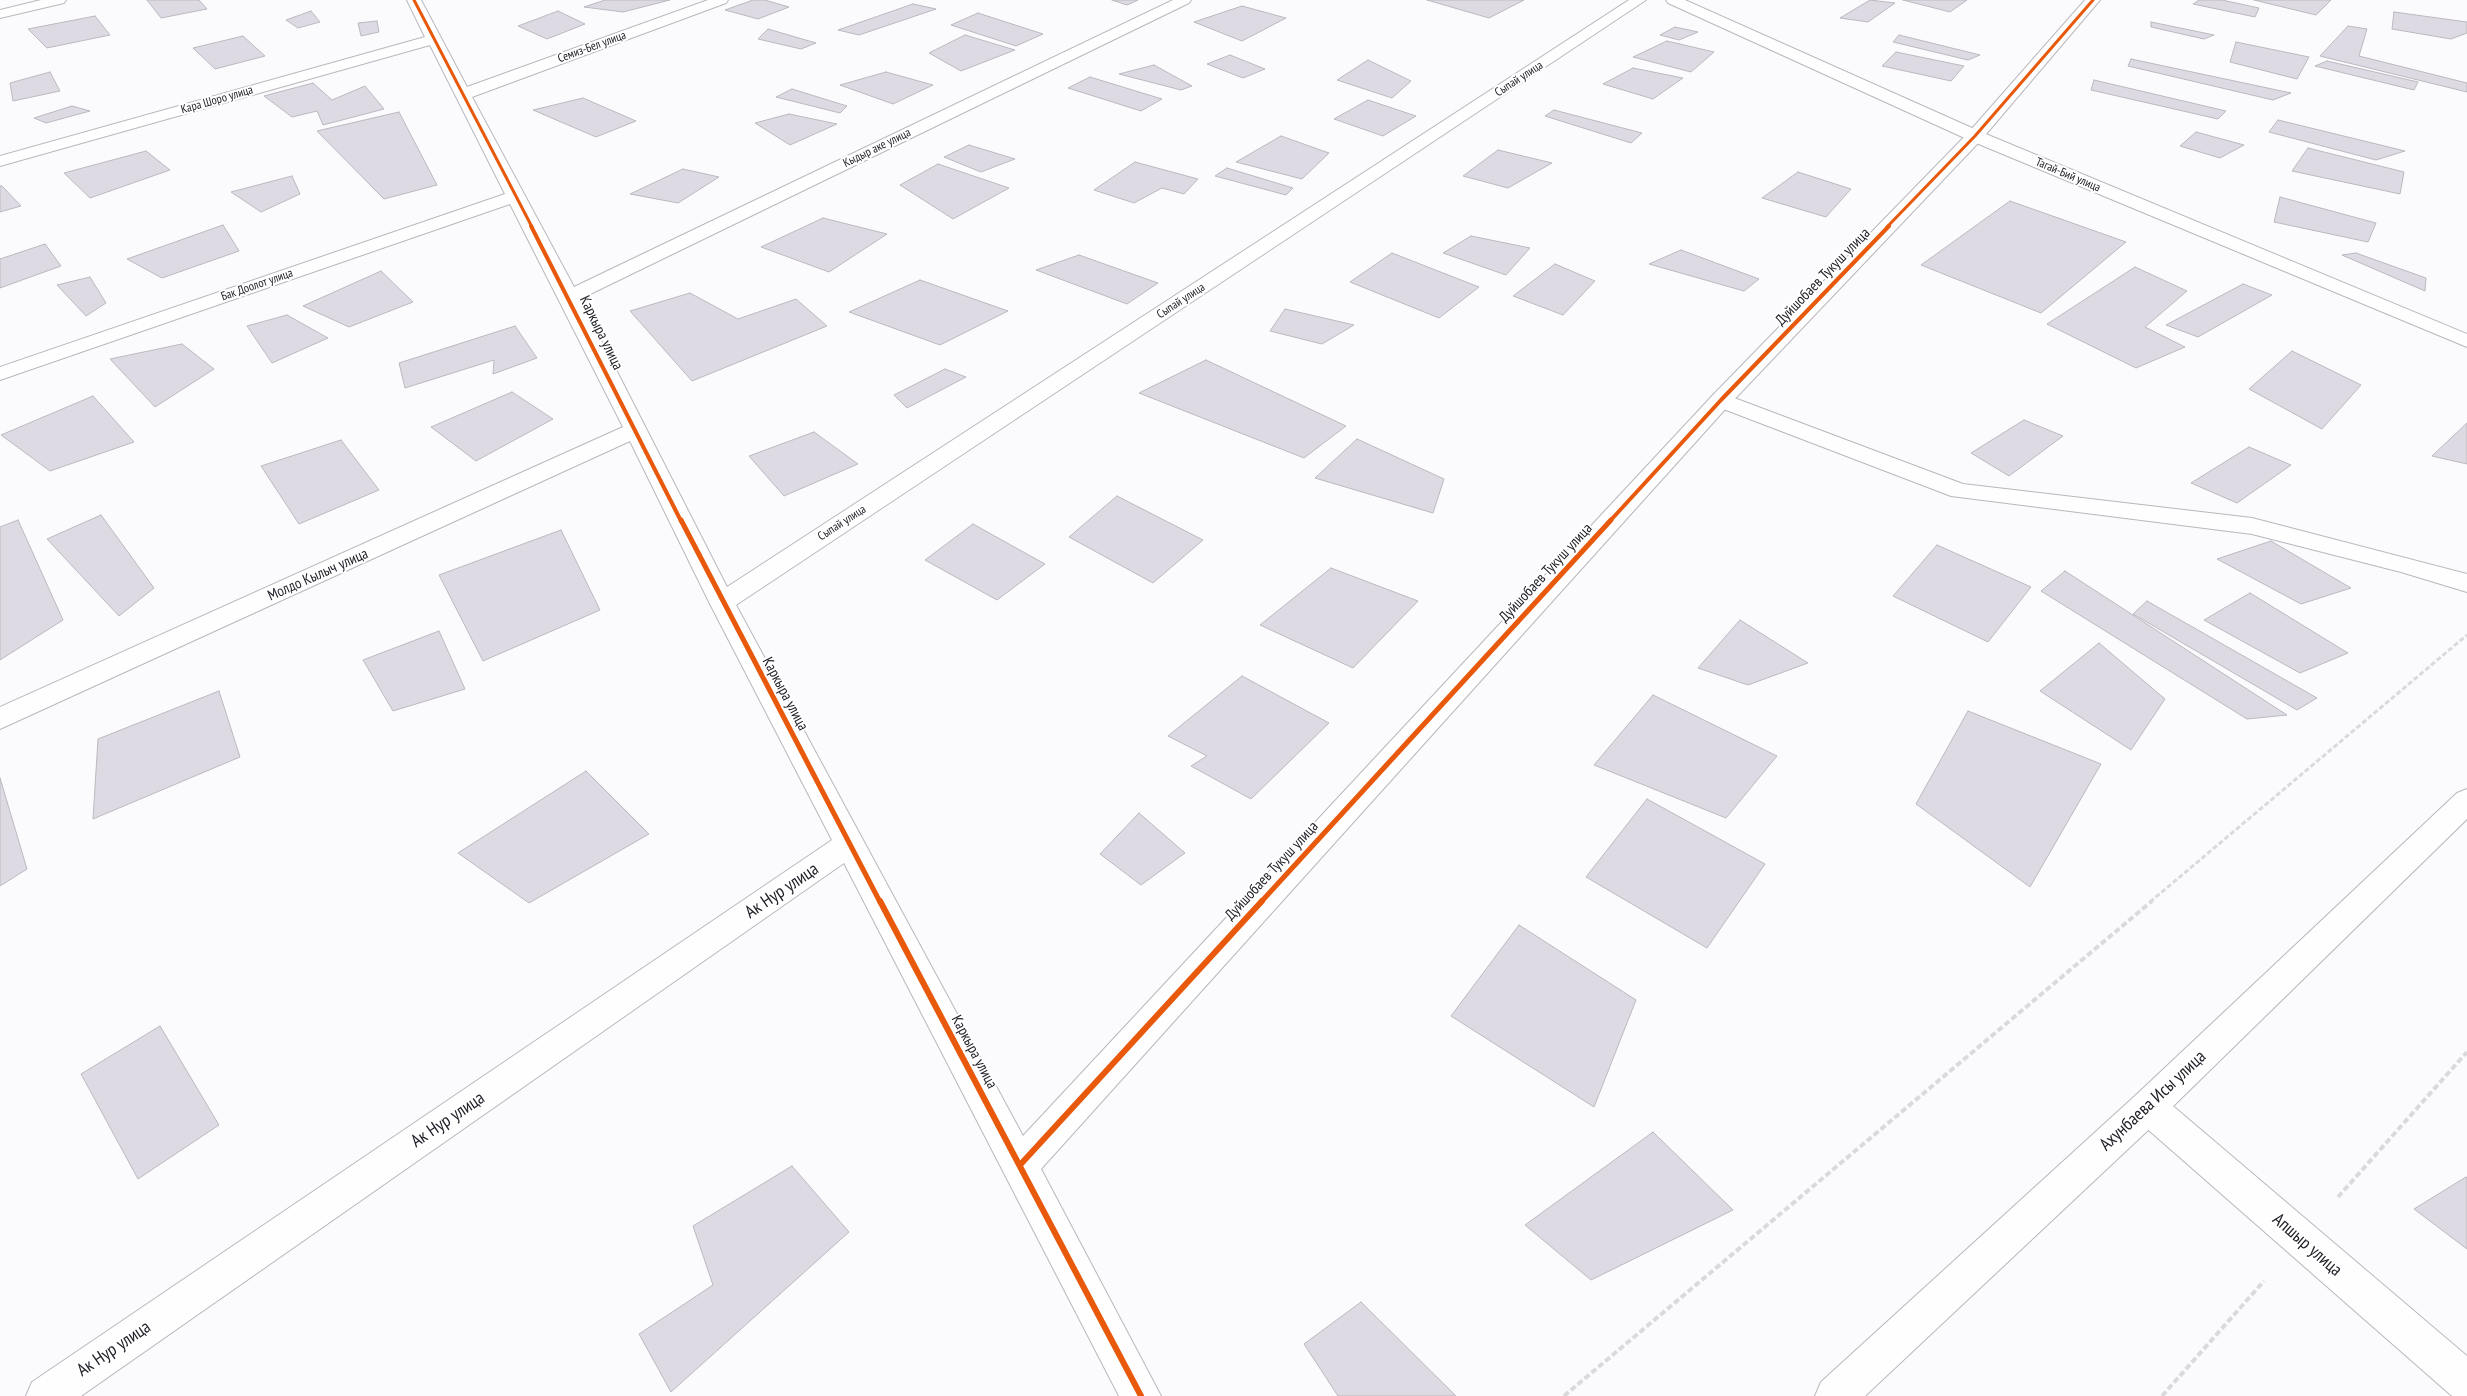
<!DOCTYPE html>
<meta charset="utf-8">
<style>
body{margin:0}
canvas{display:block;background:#fbfafd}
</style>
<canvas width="2467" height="1396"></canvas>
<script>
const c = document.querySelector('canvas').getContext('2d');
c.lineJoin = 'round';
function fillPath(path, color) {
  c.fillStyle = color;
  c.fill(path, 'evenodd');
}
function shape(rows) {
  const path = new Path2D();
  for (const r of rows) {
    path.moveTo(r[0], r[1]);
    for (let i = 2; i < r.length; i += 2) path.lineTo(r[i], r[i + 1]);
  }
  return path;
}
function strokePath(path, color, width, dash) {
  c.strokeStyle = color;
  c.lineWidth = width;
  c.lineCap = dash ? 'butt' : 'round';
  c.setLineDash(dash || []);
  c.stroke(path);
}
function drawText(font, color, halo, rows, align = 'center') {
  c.font = font + ' "PT Sans Narrow",sans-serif';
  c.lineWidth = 4;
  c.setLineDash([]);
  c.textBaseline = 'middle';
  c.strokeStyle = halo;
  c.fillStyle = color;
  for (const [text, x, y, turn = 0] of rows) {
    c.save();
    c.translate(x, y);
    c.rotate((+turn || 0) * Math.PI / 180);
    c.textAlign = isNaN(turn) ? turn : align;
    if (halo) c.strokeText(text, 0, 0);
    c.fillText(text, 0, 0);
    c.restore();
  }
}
const building = shape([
 [147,0,199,0,207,9,161,18,147,0],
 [605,0,670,0,623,12,584,7,605,0],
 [753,0,765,0,789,7,758,19,725,10,753,0],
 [1112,0,1138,0,1127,5,1112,0],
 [1427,0,1524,0,1489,18,1427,0],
 [1870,0,1895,3,1868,22,1840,18,1870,0],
 [1903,0,1967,0,1950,12,1903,0],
 [2199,0,2222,0,2259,8,2255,17,2193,4,2199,0],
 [2254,0,2331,0,2316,15,2254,0],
 [913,4,936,9,859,35,838,30,913,4],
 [1242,6,1286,18,1242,41,1194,22,1242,6],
 [311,11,320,22,298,28,286,20,311,11],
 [558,11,585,24,547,39,518,26,558,11],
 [2394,12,2467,22,2467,33,2451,39,2392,29,2394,12],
 [978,13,1043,34,1016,46,951,25,978,13],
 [95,16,110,35,47,48,28,29,95,16],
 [377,21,379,32,361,36,358,23,377,21],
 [2151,22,2214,35,2204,39,2151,27,2151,22],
 [2348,26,2367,29,2359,56,2467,83,2467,92,2320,56,2348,26],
 [1675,27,1698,32,1679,40,1660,35,1675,27],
 [768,29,816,43,801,49,758,39,768,29],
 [965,35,1015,50,961,71,929,53,965,35],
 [1899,35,1980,55,1968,60,1893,42,1899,35],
 [243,36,265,56,215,69,193,48,243,36],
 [1667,41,1714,52,1691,72,1633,57,1667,41],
 [2236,42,2309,57,2297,79,2230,62,2236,42],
 [1896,52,1964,66,1951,81,1882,66,1896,52],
 [1230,55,1265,69,1243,78,1207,64,1230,55],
 [2131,59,2291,93,2273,100,2128,66,2131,59],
 [1368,60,1411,81,1392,98,1337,80,1368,60],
 [2327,61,2418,82,2414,90,2315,66,2327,61],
 [1154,65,1192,86,1181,90,1119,74,1154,65],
 [1633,68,1683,78,1653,99,1603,84,1633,68],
 [50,72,60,91,13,101,10,83,50,72],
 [886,72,933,85,893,104,840,85,886,72],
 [1090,77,1162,99,1141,111,1068,88,1090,77],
 [2094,80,2226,111,2218,119,2091,90,2094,80],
 [313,83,332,100,365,86,384,109,323,125,317,111,292,117,264,96,313,83],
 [792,89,847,106,840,113,776,97,792,89],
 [583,98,636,121,596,137,533,110,583,98],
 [1368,100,1416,116,1383,136,1334,119,1368,100],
 [72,106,90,111,46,123,34,118,72,106],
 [1554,110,1642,133,1631,143,1545,116,1554,110],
 [399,112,437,185,384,199,317,131,399,112],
 [789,114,837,124,790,145,755,123,789,114],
 [2278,120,2405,151,2376,160,2269,132,2278,120],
 [2196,132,2244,145,2220,158,2180,146,2196,132],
 [1281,136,1329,153,1302,179,1236,162,1281,136],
 [969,145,1015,159,981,172,944,157,969,145],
 [2308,148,2404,172,2400,194,2292,171,2308,148],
 [1498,150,1552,163,1508,188,1463,176,1498,150],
 [146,151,170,170,90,198,64,173,146,151],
 [1135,162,1198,179,1184,194,1162,188,1134,203,1094,190,1135,162],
 [938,164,1009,188,953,219,900,185,938,164],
 [1227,168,1293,188,1286,195,1215,176,1227,168],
 [683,169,719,177,678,203,630,194,683,169],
 [1798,172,1851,189,1826,217,1762,198,1798,172],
 [292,176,300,194,261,212,231,192,292,176],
 [0,186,2,186,21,206,0,212,0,186],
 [2280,197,2376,223,2368,242,2274,222,2280,197],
 [2010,201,2126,242,2041,313,1921,265,2010,201],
 [823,218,887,234,829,272,761,247,823,218],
 [223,225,239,251,162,278,127,259,223,225],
 [1471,236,1530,248,1506,275,1443,253,1471,236],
 [45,244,61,266,0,288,0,259,45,244],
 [1681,250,1759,279,1744,291,1649,264,1681,250],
 [1392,253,1479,287,1439,318,1350,282,1392,253],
 [2356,253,2426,278,2425,291,2342,255,2356,253],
 [1079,255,1158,283,1127,304,1036,270,1079,255],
 [1555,264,1595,281,1563,315,1513,296,1555,264],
 [2135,267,2187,291,2145,327,2185,347,2136,368,2047,324,2135,267],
 [381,271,413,302,349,327,303,306,381,271],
 [90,277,106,303,86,316,57,285,90,277],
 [920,280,1008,311,940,345,849,312,920,280],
 [2243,284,2272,295,2198,337,2166,325,2243,284],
 [690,293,738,319,796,299,827,326,692,381,630,311,690,293],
 [1285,309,1354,325,1322,344,1270,331,1285,309],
 [287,315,328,338,272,363,247,326,287,315],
 [515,326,537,358,493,374,494,360,405,388,399,363,515,326],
 [182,344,214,369,155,407,110,359,182,344],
 [2292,351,2361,385,2322,429,2249,389,2292,351],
 [1206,360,1346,426,1304,458,1139,393,1206,360],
 [945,369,966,377,907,408,894,395,945,369],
 [512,392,553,419,476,461,431,427,512,392],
 [93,396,134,442,50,471,1,435,93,396],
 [2024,420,2063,436,2009,476,1971,453,2024,420],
 [2467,423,2467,464,2432,456,2467,423],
 [814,432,858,464,784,496,749,456,814,432],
 [1357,439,1444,479,1433,513,1315,478,1357,439],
 [341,440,379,490,299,524,261,466,341,440],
 [2249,447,2291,465,2237,503,2191,483,2249,447],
 [1117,496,1203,540,1153,583,1069,537,1117,496],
 [101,515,154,588,119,616,47,539,101,515],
 [18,520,63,620,0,660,0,527,18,520],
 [973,524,1045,564,997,600,925,560,973,524],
 [561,530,600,610,483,661,439,575,561,530],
 [2271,541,2351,588,2301,604,2217,559,2271,541],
 [1937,545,2031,587,1988,642,1893,596,1937,545],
 [1331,568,1418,601,1353,668,1260,625,1331,568],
 [2065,571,2287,715,2247,719,2041,591,2065,571],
 [2250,593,2348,653,2300,673,2204,620,2250,593],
 [2147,601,2317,698,2297,710,2133,614,2147,601],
 [1740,620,1808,663,1748,685,1698,668,1740,620],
 [439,631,465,689,393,711,363,660,439,631],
 [2099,643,2165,699,2131,750,2040,691,2099,643],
 [1242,676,1329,723,1251,799,1191,766,1207,756,1168,736,1242,676],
 [219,691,240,757,93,819,98,739,219,691],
 [1653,695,1777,756,1726,818,1594,765,1653,695],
 [1968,711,2101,764,2030,887,1916,804,1968,711],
 [586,771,649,834,529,903,458,853,586,771],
 [0,778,27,869,0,886,0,778],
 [1647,799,1765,864,1707,948,1586,877,1647,799],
 [1139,813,1185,853,1141,885,1100,854,1139,813],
 [1519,925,1636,1000,1594,1107,1451,1016,1519,925],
 [160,1026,219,1125,138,1179,81,1074,160,1026],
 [1653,1132,1733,1210,1591,1280,1525,1225,1653,1132],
 [792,1166,849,1232,671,1392,639,1334,713,1285,693,1226,792,1166],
 [2466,1177,2467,1178,2467,1249,2414,1209,2466,1177],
 [1361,1302,1456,1396,1338,1396,1304,1344,1361,1302]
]);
fillPath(building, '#dedae3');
strokePath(building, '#bbb9bf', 1);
const service = shape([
 [1721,393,1963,484,2252,518,2467,574,2467,592,2401,572,2252,534,1951,496,1713,405,1710,400,1713,395,1721,393]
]);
const minor = shape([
 [41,0,66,0,64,3,0,18,0,10,41,0],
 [407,0,421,0,467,87,708,0,728,0,726,3,472,97,574,287,1173,0,1191,0,1189,3,580,299,727,587,1629,0,1646,0,736,605,1023,1136,1713,395,1969,132,2085,0,2100,0,1981,140,1729,405,1041,1169,1161,1396,1119,1396,844,863,81,1396,26,1396,32,1382,832,840,709,602,630,441,0,729,0,707,623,427,510,204,0,380,0,367,505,194,430,45,0,166,0,156,425,37,407,0],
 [2148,1091,2160,1095,2467,1356,2467,1396,2452,1396,2136,1119,2130,1107,2136,1095,2148,1091]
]);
const tertiary = shape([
 [1666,0,1685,0,1981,132,2467,334,2467,347,1969,140,1668,3,1666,0],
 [2467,789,2467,819,2160,1119,1865,1396,1815,1396,1821,1382,2136,1095,2457,793,2467,789]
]);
strokePath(service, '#bab7bd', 2);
strokePath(minor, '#bab7bd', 2);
strokePath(tertiary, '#bab7bd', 2);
strokePath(shape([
 [2150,902,2467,635]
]), '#dadadb', 3, [5, 2.5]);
strokePath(shape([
 [2338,1197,2467,1052],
 [1564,1396,2152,901],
 [2162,1396,2264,1281]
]), '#dadadb', 4, [6, 3]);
fillPath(service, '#fefeff');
fillPath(minor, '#fefeff');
fillPath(tertiary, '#fefeff');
strokePath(shape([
 [414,0,532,227],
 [1887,227,1975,136,2093,0]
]), '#e8590c', 3);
strokePath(shape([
 [531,226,681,521],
 [1610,521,1721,400,1889,226]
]), '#e8590c', 4);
strokePath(shape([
 [681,520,880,902],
 [1261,902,1611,520]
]), '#e8590c', 5);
strokePath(shape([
 [880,901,1141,1396],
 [1020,1165,1262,901]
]), '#e8590c', 6);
drawText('12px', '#24202a', '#fff', [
 ["Семиз-Бел улица",592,47,-20],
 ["Сыпай улица",1519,79,-33],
 ["Кара Шоро улица",217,100,-16],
 ["Кыдыр аке улица",877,148,-26],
 ["Тагай-Бий улица",2068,175,23],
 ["Бак Доолот улица",257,285,-19],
 ["Сыпай улица",1181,301,-33],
 ["Сыпай улица",842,523,-33]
]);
drawText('15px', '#24202a', '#fff', [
 ["Дуйшобаев Тукуш улица",1823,277,-46],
 ["Каркыра улица",601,333,64],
 ["Дуйшобаев Тукуш улица",1546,573,-47],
 ["Молдо Кылыч улица",318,575,-24],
 ["Каркыра улица",785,694,62],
 ["Дуйшобаев Тукуш улица",1272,871,-47],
 ["Каркыра улица",974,1052,62]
]);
drawText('18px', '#24202a', '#fff', [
 ["Ак Нур улица",782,891,-34],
 ["Ахунбаева Исы улица",2153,1101,-43],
 ["Ак Нур улица",448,1120,-34],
 ["Апшыр улица",2307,1245,41],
 ["Ак Нур улица",114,1349,-34]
]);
</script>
